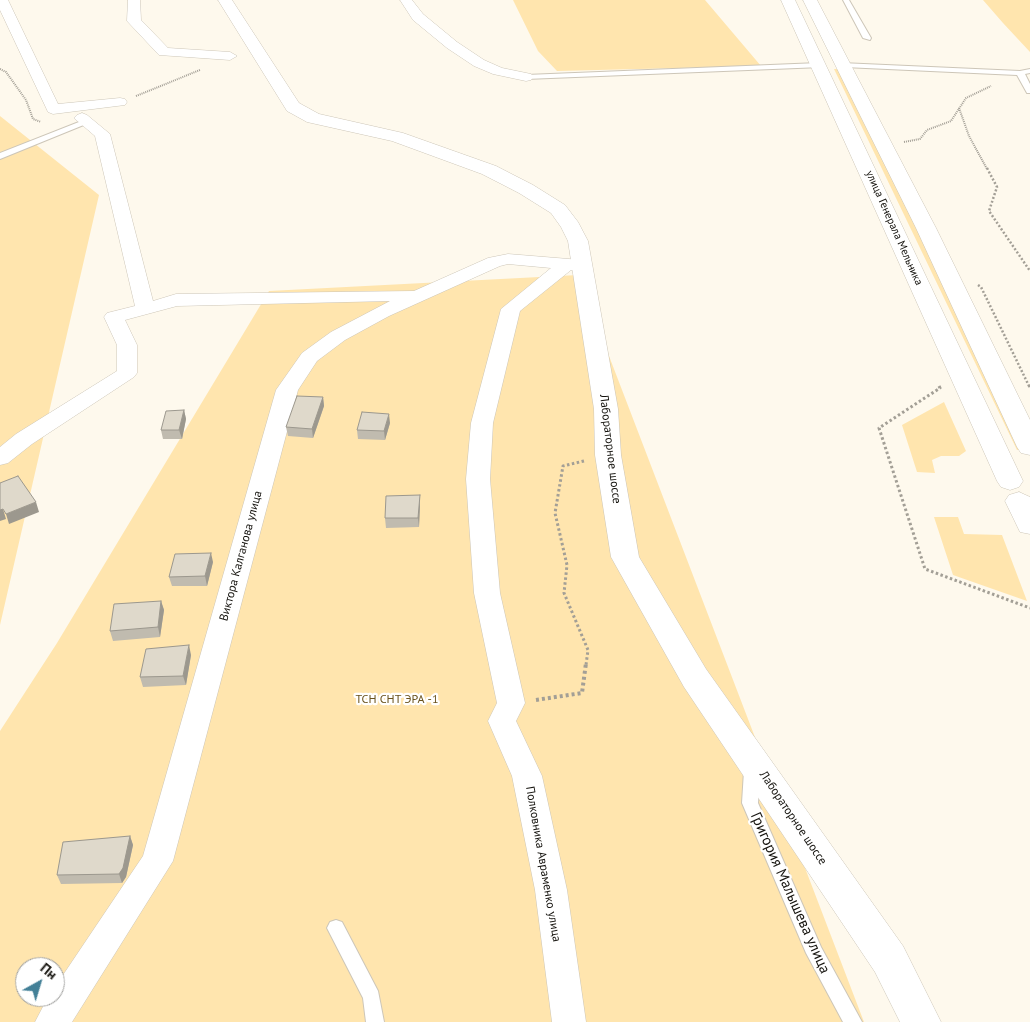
<!DOCTYPE html>
<meta charset="utf-8">
<style>
body{margin:0}
#map{position:relative;width:1030px;height:1022px;overflow:hidden;background:#fef9ed;font-family:"PT Sans",sans-serif}
canvas{display:block}
.north{position:absolute;left:15px;top:957px;width:50px;height:50px;box-sizing:border-box;background:#fff;border:1px solid #a1a19f;border-radius:50%;rotate:39deg;font-size:14px;font-weight:700;line-height:20px;text-align:center;color:#15130e}
.north::after{content:'';display:block;margin:auto;width:18px;height:22px;background:#438097;clip-path:polygon(50% 0,100% 100%,50% 72%,0 100%)}
</style>
<div id="map">
<canvas width="1030" height="1022"></canvas>
<div class="north">Пн</div>
</div>
<script>
const c = document.querySelector('canvas').getContext('2d');
c.lineJoin = 'round';
function fillPath(path, color) {
  c.fillStyle = color;
  c.fill(path, 'evenodd');
}
function shape(rows) {
  const path = new Path2D();
  for (const r of rows) {
    path.moveTo(r[0], r[1]);
    for (let i = 2; i < r.length; i += 2) path.lineTo(r[i], r[i + 1]);
  }
  return path;
}
function strokePath(path, color, width, dash) {
  c.strokeStyle = color;
  c.lineWidth = width;
  c.lineCap = dash ? 'butt' : 'round';
  c.setLineDash(dash || []);
  c.stroke(path);
}
function drawText(font, color, halo, rows, align = 'center') {
  c.font = font + ' "PT Sans",sans-serif';
  c.lineWidth = 4.5;
  c.setLineDash([]);
  c.textBaseline = 'middle';
  c.strokeStyle = halo;
  c.fillStyle = color;
  for (const [text, x, y, turn = 0] of rows) {
    c.save();
    c.translate(x, y);
    c.rotate((+turn || 0) * Math.PI / 180);
    c.textAlign = isNaN(turn) ? turn : align;
    if (halo) c.strokeText(text, 0, 0);
    c.fillText(text, 0, 0);
    c.restore();
  }
}
fillPath(shape([
 [513,0,705,0,761,66,557,71,538,51],
 [983,0,1030,0,1030,52,1003,23],
 [834,69,842,69,1029,450,1017,450],
 [0,116,99,195,0,625],
 [578,275,864,1022,0,1022,0,731,57,643,269,291],
 [25,967,55,967,55,997,25,997],
 [944,402,966,451,959,456,941,456,932,460,935,473,917,472,902,425],
 [934,517,958,517,964,534,1002,535,1027,601,953,575]
]), '#ffe5ae');
const service = shape([
 [843,0,849,0,871,38,870,40,863,38,843,0],
 [819,63,823,65,822,67,526,79,522,77,526,75,819,63],
 [841,63,1020,71,1030,69,1030,73,1025,74,1030,84,1030,93,1027,93,1017,75,844,67,840,65,841,63],
 [84,120,91,122,0,159,0,153,84,120],
 [752,765,757,766,760,771,758,803,821,947,862,1022,843,1022,806,953,742,803,744,771,747,766,752,765],
 [336,920,342,922,378,991,384,1022,366,1022,363,998,327,928,330,922,336,920]
]);
const minor = shape([
 [0,0,8,0,58,104,120,98,125,99,127,102,125,105,53,114,48,112,0,10,0,0],
 [128,0,140,0,141,20,168,48,230,52,237,56,230,60,159,55,127,21,128,0],
 [400,0,412,0,423,14,457,42,484,60,502,68,531,74,533,77,531,80,526,81,493,74,474,66,447,48,413,20,400,0],
 [82,113,87,115,110,134,153,301,176,294,414,291,488,258,508,254,581,260,588,262,590,266,588,270,581,272,571,270,520,311,493,423,490,479,500,593,525,703,516,721,542,776,567,890,586,1022,552,1022,535,890,512,776,488,721,497,703,474,593,466,479,471,423,501,309,551,268,508,264,500,266,389,316,345,340,317,361,298,390,173,861,72,1022,35,1022,48,997,55,997,55,987,143,856,276,390,302,353,331,332,390,301,177,306,125,320,137,345,137,373,134,377,32,444,8,463,0,465,0,447,16,434,117,371,117,345,104,317,107,313,135,306,95,136,74,118,77,115,82,113]
]);
const secondary = shape([
 [218,0,232,0,299,103,319,114,403,133,496,166,533,185,565,205,578,222,588,241,618,409,621,455,639,557,706,669,903,946,941,1022,900,1022,875,972,684,687,611,557,595,455,594,409,568,241,561,227,551,213,519,193,482,174,392,141,307,122,287,111,218,0]
]);
const primary = shape([
 [781,0,795,0,1023,481,1019,487,1010,490,1001,487,997,481,781,0],
 [803,0,817,0,936,228,1030,420,1030,455,1021,453,1017,447,916,228,803,0],
 [1019,492,1030,497,1030,534,1020,532,1005,501,1009,495,1019,492]
]);
strokePath(service, '#cdc6b8', 2);
strokePath(minor, '#cdc6b8', 1);
strokePath(secondary, '#cdc6b8', 1);
strokePath(primary, '#cdc6b8', 1);
strokePath(shape([
 [0,69,6,72,26,100,33,119,41,122],
 [136,96,200,70],
 [959,108,969,136,987,169],
 [904,142,920,139,927,130,951,121,966,98,991,86]
]), '#a39f96', 2, [1, 1]);
strokePath(shape([
 [987,168,997,187,989,211,1030,271],
 [978,285,981,287,1029,386]
]), '#a39f96', 2.5, [2, 2]);
strokePath(shape([
 [1029,385,1030,387],
 [939,386,940,388,879,428,925,569,1030,608],
 [584,461,563,466,555,513,567,565,564,593,588,650,586,665]
]), '#a39f96', 3, [2.5, 2.5]);
strokePath(shape([
 [536,700,582,693,586,663]
]), '#a39f96', 4, [3, 3]);
fillPath(service, '#fff');
fillPath(minor, '#fff');
fillPath(secondary, '#fff');
fillPath(primary, '#fff');
fillPath(shape([
 [323,397,324,406,313,438,288,436,286,427],
 [184,410,186,419,182,439,163,439,161,430],
 [390,423,385,440,358,439,357,430],
 [420,495,420,504,419,527,386,528,385,518],
 [213,562,207,586,172,586,169,577],
 [161,601,164,610,160,637,113,641,110,631],
 [191,655,186,685,143,687,140,677],
 [130,836,133,845,126,877,122,883,61,884,57,875]
]), '#c0bbaf');
fillPath(shape([
 [323,397,324,406,313,438,312,429],
 [184,410,186,419,182,439,179,430],
 [389,414,390,423,385,440,384,431],
 [420,495,420,504,419,527,418,518],
 [36,502,39,512,9,524,6,514],
 [3,509,6,519,0,521,0,510],
 [211,553,213,562,207,586,205,576],
 [161,601,164,610,160,637,158,627],
 [189,645,191,655,186,685,183,676],
 [130,836,133,845,126,877,122,883,119,874]
]), '#9c988e');
const building = shape([
 [297,396,323,397,312,429,286,427,297,396],
 [184,410,179,430,161,430,166,411,184,410],
 [362,412,389,414,384,431,357,430,362,412],
 [18,476,36,502,6,514,3,509,0,510,0,483,18,476],
 [420,495,418,518,385,518,386,496,420,495],
 [211,553,205,576,169,577,175,554,211,553],
 [161,601,158,627,110,631,114,604,161,601],
 [189,645,183,676,140,677,146,649,189,645],
 [130,836,123,868,119,874,57,875,63,842,130,836]
]);
fillPath(building, '#dfd9cb');
strokePath(building, '#9c988e', 1);
drawText('11px', '#15130e', '#fff', [
 ["улица Генерала Мельника",894,228,66]
]);
drawText('12px', '#15130e', '#fff', [
 ["Лабораторное шоссе",610,449,83],
 ["Виктора Калганова улица",241,556,-75],
 ["Лабораторное шоссе",793,818,56],
 ["Полковника Авраменко улица",543,864,80]
]);
drawText('12px', '#69521d', '#fff', [
 ["ТСН СНТ ЭРА -1",397,700]
]);
drawText('15px', '#15130e', '#fff', [
 ["Григория Малышева улица",790,893,66]
]);
</script>
